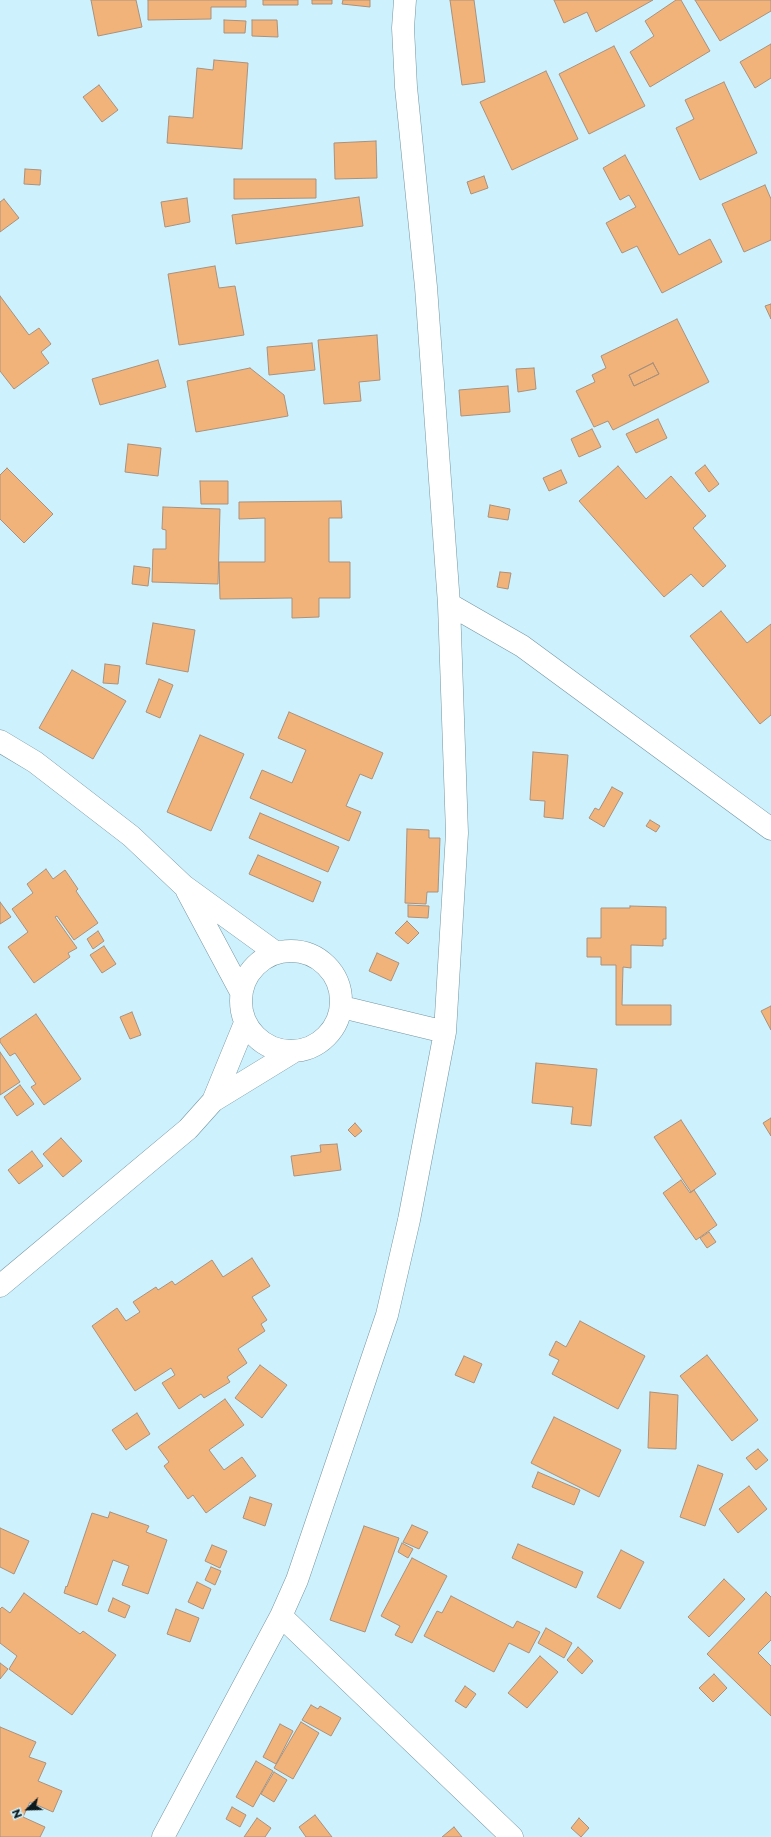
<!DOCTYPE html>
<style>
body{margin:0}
#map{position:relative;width:771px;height:1837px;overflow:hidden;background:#cdf1fd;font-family:Montserrat,sans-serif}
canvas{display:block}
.north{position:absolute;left:8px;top:1789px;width:40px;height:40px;-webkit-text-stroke:3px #cdf1fd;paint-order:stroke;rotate:247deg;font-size:11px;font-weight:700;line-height:16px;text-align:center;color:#0b181c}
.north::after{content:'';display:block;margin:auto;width:14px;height:18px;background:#0b181c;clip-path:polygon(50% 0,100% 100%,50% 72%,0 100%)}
</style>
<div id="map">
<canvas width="771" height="1837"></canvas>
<div class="north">N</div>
</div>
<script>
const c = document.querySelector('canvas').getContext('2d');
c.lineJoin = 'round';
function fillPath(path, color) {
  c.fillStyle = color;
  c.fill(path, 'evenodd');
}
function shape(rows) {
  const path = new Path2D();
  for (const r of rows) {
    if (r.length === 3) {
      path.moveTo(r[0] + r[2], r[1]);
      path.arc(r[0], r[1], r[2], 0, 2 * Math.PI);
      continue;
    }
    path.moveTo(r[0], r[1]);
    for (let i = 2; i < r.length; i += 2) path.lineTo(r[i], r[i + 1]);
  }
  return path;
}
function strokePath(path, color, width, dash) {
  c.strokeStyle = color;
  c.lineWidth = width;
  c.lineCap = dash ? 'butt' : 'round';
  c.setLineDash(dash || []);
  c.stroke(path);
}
const building = shape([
 [91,0,136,0,142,27,98,36,91,0],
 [148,0,246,0,246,7,211,7,211,19,148,20,148,0],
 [263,0,298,0,298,5,263,5,263,0],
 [312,0,332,0,332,4,312,4,312,0],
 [343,0,370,0,370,7,342,4,343,0],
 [450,0,474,0,485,82,462,85,450,0],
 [554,0,653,0,596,32,587,12,564,23,554,0],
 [676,0,681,0,710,51,650,87,630,52,654,36,645,21,676,0],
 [695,0,771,0,771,11,720,41,695,0],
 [224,20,246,21,245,33,224,33,224,20],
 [252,20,277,20,278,37,252,36,252,20],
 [771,44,771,78,755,88,740,62,771,44],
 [614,46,645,106,589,134,559,74,614,46],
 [214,60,248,63,242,149,167,143,169,116,193,118,197,68,213,70,214,60],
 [546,71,578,139,512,170,480,102,546,71],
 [724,82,757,153,700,180,676,128,694,119,685,100,724,82],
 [99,85,118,110,102,122,83,97,99,85],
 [376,141,377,178,335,179,334,143,376,141],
 [625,155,679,255,710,239,722,262,662,293,637,246,622,253,606,223,636,207,629,195,620,200,603,168,625,155],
 [25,169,41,170,40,185,24,184,25,169],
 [484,176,488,188,471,194,467,182,484,176],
 [234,179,316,179,316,198,234,199,234,179],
 [765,185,771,199,771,240,744,252,722,204,765,185],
 [359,197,363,226,236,244,232,215,359,197],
 [187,198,190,222,165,227,161,202,187,198],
 [4,199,19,218,0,232,0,202,4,199],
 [215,266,219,288,235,286,244,335,179,345,168,274,215,266],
 [0,296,29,335,39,328,51,344,41,352,49,363,14,389,0,371,0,296],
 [771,304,771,319,765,306,771,304],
 [677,319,709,382,613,430,608,421,594,427,576,391,595,382,592,375,606,368,601,356,677,319],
 [653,363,659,374,634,386,629,375,653,363],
 [377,335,380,380,359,382,361,401,324,404,318,340,377,335],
 [312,343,315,370,269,375,267,347,312,343],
 [158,360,166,387,100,405,92,379,158,360],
 [653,363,659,374,634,386,629,375,653,363],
 [250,368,284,395,288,416,196,432,187,381,250,368],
 [534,368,536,389,518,392,516,369,534,368],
 [508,386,510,412,461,416,459,390,508,386],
 [658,419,667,438,636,453,626,434,658,419],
 [592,429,601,447,579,457,571,439,592,429],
 [128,444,161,448,158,476,125,472,128,444],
 [705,465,719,484,709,492,695,473,705,465],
 [618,466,646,499,671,476,706,516,693,528,726,566,703,587,691,574,664,597,579,501,618,466],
 [7,468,53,514,24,543,0,519,0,475,7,468],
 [561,470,567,483,549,491,543,478,561,470],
 [200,481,228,481,228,504,201,504,200,481],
 [341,501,342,518,329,518,329,562,350,562,350,598,319,598,319,617,292,618,292,598,220,599,219,562,265,562,265,518,239,519,239,502,341,501],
 [490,505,510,509,508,520,488,517,490,505],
 [163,507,220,509,218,584,152,582,153,549,166,549,166,530,162,529,163,507],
 [134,566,150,568,148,586,132,584,134,566],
 [500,572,511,573,508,589,497,587,500,572],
 [721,611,747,643,771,624,771,715,760,724,690,636,721,611],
 [153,623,195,630,188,672,146,664,153,623],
 [105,664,120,666,118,684,103,683,105,664],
 [72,670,126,701,93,759,39,728,72,670],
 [159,679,173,685,160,718,146,712,159,679],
 [289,712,383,753,372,779,360,774,346,806,361,812,349,841,250,798,262,770,292,783,306,750,278,738,289,712],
 [200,735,244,754,211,831,167,812,200,735],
 [533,752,568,755,563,819,544,817,545,801,530,800,533,752],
 [612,787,623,793,604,827,589,818,595,808,599,810,612,787],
 [260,813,339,847,328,872,249,838,260,813],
 [650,820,660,826,656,832,646,826,650,820],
 [407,829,429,830,429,838,440,838,438,892,427,892,426,904,405,903,407,829],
 [258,855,321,882,313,902,249,874,258,855],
 [46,869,53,879,65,870,78,889,76,891,98,923,74,940,57,916,55,917,77,948,68,953,70,957,34,983,8,947,28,932,12,909,33,893,27,884,46,869],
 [0,902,11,917,0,924,0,902],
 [408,905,429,906,428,918,408,917,408,905],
 [630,906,666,907,666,939,663,939,663,946,631,945,631,968,623,967,622,1005,671,1005,671,1025,616,1025,616,965,601,965,601,957,587,957,587,938,601,938,601,908,630,908,630,906],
 [407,921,419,933,408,944,395,933,407,921],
 [98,931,104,941,93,949,87,939,98,931],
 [104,946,116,964,102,973,90,955,104,946],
 [377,953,399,963,391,981,369,971,377,953],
 [771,1006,771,1030,761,1011,771,1006],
 [132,1012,141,1035,130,1039,120,1017,132,1012],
 [36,1014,81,1079,44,1105,31,1087,36,1084,15,1053,10,1056,0,1042,0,1039,36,1014],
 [0,1052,20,1082,0,1095,0,1052],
 [536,1063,597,1069,591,1126,571,1124,573,1107,532,1103,536,1063],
 [20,1085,34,1104,17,1116,4,1097,20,1085],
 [771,1118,771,1136,763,1123,771,1118],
 [681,1120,716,1174,691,1192,654,1137,681,1120],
 [355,1123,362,1131,355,1137,348,1130,355,1123],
 [61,1138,82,1161,63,1177,43,1154,61,1138],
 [337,1144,341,1170,294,1176,291,1156,321,1152,320,1145,337,1144],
 [32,1151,43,1166,19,1184,8,1170,32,1151],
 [681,1180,690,1193,694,1190,717,1225,696,1240,663,1193,681,1180],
 [709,1232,716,1242,707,1248,700,1238,709,1232],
 [252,1258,270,1286,252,1297,267,1320,261,1324,265,1331,238,1349,247,1363,227,1377,230,1382,204,1398,201,1394,179,1409,162,1383,175,1375,171,1368,135,1391,92,1326,117,1308,126,1321,140,1312,133,1302,156,1287,158,1290,172,1281,175,1285,212,1260,223,1277,252,1258],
 [580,1321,645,1356,618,1409,552,1374,559,1360,549,1355,556,1341,566,1347,580,1321],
 [707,1355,758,1420,732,1441,680,1376,707,1355],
 [464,1356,482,1364,474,1383,455,1375,464,1356],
 [260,1365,287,1385,262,1418,235,1398,260,1365],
 [650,1392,678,1395,676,1449,648,1448,650,1392],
 [225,1399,244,1425,209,1450,224,1470,242,1457,256,1476,206,1513,193,1495,188,1499,164,1466,169,1462,158,1447,225,1399],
 [137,1413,150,1434,126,1450,112,1430,137,1413],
 [554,1417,621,1450,599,1497,531,1463,554,1417],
 [758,1449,768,1460,756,1470,746,1458,758,1449],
 [698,1465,723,1474,705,1526,680,1517,698,1465],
 [538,1472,580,1490,574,1505,532,1487,538,1472],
 [749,1486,767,1509,738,1533,719,1509,749,1486],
 [250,1497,272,1504,265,1526,243,1518,250,1497],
 [110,1512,149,1526,146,1532,167,1540,148,1594,122,1585,129,1566,113,1560,97,1605,64,1593,66,1586,67,1587,92,1513,108,1518,110,1512],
 [412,1525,428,1532,419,1549,403,1542,412,1525],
 [364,1526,399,1538,365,1632,330,1620,364,1526],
 [0,1528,29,1541,14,1574,0,1567,0,1528],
 [402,1543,413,1549,408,1558,398,1552,402,1543],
 [518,1544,583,1572,576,1588,512,1558,518,1544],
 [212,1545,227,1551,220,1568,205,1561,212,1545],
 [621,1550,644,1562,620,1609,597,1597,621,1550],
 [412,1558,447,1576,412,1643,395,1635,400,1626,381,1616,412,1558],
 [211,1567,221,1571,215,1585,205,1580,211,1567],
 [724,1579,745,1599,709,1637,688,1617,724,1579],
 [197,1582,211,1589,203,1609,188,1602,197,1582],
 [766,1592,771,1597,771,1640,758,1653,771,1666,771,1716,707,1654,766,1592],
 [24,1593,80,1634,83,1631,116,1655,72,1715,9,1669,17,1656,0,1643,0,1609,2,1607,10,1613,24,1593],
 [451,1596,513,1628,517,1621,540,1632,529,1653,509,1643,494,1672,424,1636,437,1611,442,1613,451,1596],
 [113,1598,130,1606,125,1618,108,1611,113,1598],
 [176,1609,199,1618,190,1642,167,1634,176,1609],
 [546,1628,572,1643,564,1658,538,1643,546,1628],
 [578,1647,593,1661,582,1674,567,1660,578,1647],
 [540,1656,558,1672,527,1708,508,1693,540,1656],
 [0,1663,8,1669,0,1679,0,1663],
 [714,1674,727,1688,713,1702,699,1688,714,1674],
 [465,1686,476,1694,466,1708,455,1701,465,1686],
 [311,1705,318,1709,320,1706,341,1718,331,1736,302,1720,311,1705],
 [301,1722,319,1733,293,1779,274,1768,301,1722],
 [280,1724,293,1731,276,1764,263,1757,280,1724],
 [0,1727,36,1742,29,1757,46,1763,38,1781,62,1791,53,1812,30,1802,23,1817,45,1827,40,1837,0,1837,0,1727],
 [256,1761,273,1771,253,1807,236,1797,256,1761],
 [274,1772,287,1780,274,1802,261,1794,274,1772],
 [232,1807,246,1815,240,1827,226,1819,232,1807],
 [315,1815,332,1837,306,1837,299,1827,315,1815],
 [257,1818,271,1828,265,1837,244,1837,257,1818],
 [579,1818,589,1828,581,1837,571,1828,579,1818],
 [454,1827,462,1837,442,1837,454,1827]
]);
fillPath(building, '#f2b37b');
strokePath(building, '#a9917c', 1);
const minor = shape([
 [449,604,522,646,771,829],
 [0,741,35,762,131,836,184,886,275,952],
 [187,891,241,992],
 [291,1001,50],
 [342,1007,445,1032],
 [213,1101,245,1023],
 [0,1286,188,1129,213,1101,293,1052],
 [281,1616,512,1837],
 [163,1837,281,1616,297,1580,387,1315,409,1220,445,1032,457,833,449,604,426,287,406,87,403,28,405,0]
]);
strokePath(minor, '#7495a0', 23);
strokePath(minor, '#fff', 22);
</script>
